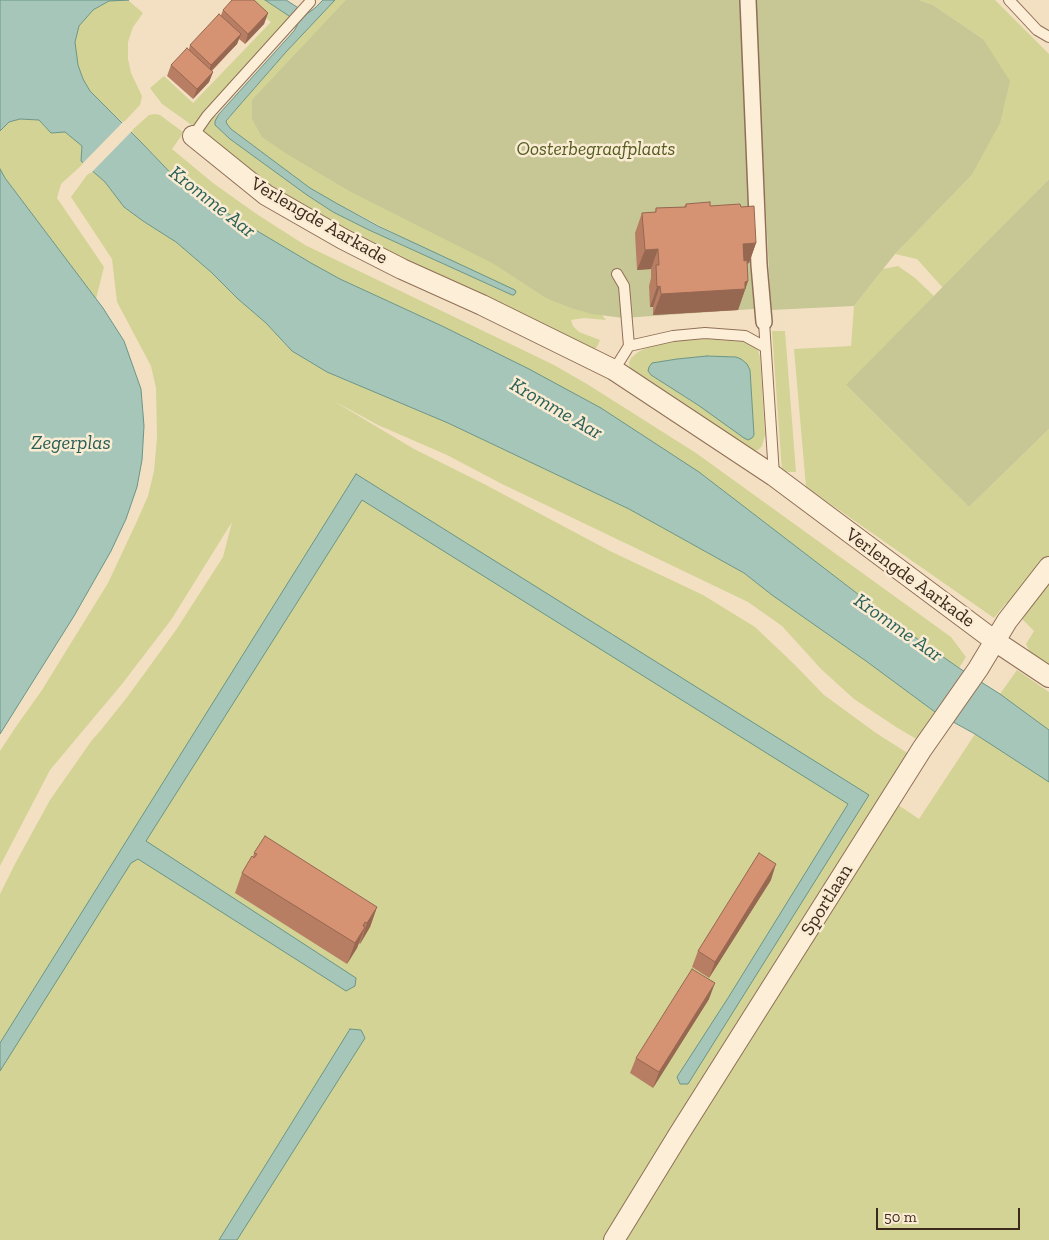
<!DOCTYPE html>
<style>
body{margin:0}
#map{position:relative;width:1049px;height:1240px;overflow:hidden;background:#f3e0c3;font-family:"Zilla Slab",serif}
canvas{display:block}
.scale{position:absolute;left:876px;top:1208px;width:144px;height:22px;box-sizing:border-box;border:2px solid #3e2a1d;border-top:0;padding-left:6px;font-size:15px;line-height:18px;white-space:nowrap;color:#3e2a1d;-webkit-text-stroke:4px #faebd3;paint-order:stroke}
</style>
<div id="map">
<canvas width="1049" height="1240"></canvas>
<div class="scale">50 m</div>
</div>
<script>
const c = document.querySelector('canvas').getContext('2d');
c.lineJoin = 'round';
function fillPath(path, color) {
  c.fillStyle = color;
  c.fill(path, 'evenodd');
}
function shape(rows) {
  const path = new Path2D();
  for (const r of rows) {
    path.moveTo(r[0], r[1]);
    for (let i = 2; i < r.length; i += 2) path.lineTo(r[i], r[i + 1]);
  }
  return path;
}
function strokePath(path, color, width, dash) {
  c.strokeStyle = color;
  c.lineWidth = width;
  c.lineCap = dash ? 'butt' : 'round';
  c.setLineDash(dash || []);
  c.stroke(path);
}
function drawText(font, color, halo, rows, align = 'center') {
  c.font = font + ' "Zilla Slab",serif';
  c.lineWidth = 5;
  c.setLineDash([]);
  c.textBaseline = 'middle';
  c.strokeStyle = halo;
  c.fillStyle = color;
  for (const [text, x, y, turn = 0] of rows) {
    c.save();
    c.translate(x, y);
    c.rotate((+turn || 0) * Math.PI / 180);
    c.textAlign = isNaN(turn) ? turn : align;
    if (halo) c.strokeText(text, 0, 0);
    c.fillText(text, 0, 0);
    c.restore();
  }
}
fillPath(shape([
 [241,0,265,0,292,18,193,126,162,104,150,88,164,76,193,103,271,22],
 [335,0,349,0,606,320,584,318,571,320,573,326,579,332,600,340,597,347,592,350,350,235,271,189,205,136,203,130,208,121,219,114,215,121,215,125,230,139,307,195,333,212,369,230,512,295,514,295,336,203,310,188,231,129,227,124,226,122,238,107,286,52],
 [919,0,995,0,1049,54,1049,179,943,288,917,259,895,254,971,176,983,39,933,5],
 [110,1,129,1,143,13,133,27,128,42,128,59,131,73,142,96,141,101,140,105,123,123,90,91,83,79,78,65,75,42,79,26,93,10],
 [155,114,160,115,183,132,182,135,172,149,213,183,258,215,305,245,554,365,587,384,696,453,951,637,966,657,959,668,906,631,699,472,601,408,442,326,340,279,311,263,185,188,131,131,149,115],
 [20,119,39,120,51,133,65,132,82,146,81,161,84,163,61,184,57,198,104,267,96,299,5,178,0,169,0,131,9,122],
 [93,171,105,182,124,207,143,221,176,242,211,272,238,299,266,323,292,351,327,372,448,423,629,509,744,573,772,595,866,661,935,712,918,740,896,727,854,699,821,669,782,626,748,602,502,484,447,455,378,425,332,400,414,449,484,484,610,551,703,595,755,627,794,664,824,695,876,733,909,754,882,794,919,819,975,734,1049,782,1049,1240,0,1240,0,894,16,862,50,800,92,740,101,730,128,696,176,630,223,557,232,522,171,620,122,684,50,770,0,866,0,751,15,728,42,690,108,583,137,521,148,496,154,471,157,437,156,388,151,366,117,302,112,259,71,197,87,175],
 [898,266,915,278,934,296,847,386,969,507,1049,429,1049,669,1033,658,1026,644,1034,631,1006,603,994,618,806,487,794,349,851,346,854,306,883,269],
 [772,331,785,331,796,472,782,472],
 [706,339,743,342,753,346,758,350,760,357,765,435,762,446,758,450,752,451,630,369,629,363,631,358,638,352,650,346,671,342],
 [707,356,736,357,750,370,754,435,698,405,651,375,648,371,652,363,677,359],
 [1017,670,1049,692,1049,730,1000,694]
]), '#d2d395');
fillPath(shape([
 [346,0,740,0,754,309,623,318,592,314,571,308,546,298,494,264,351,192,287,154,262,137,252,119,252,100],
 [755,0,919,0,933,5,983,39,1010,81,1000,123,971,176,895,254,854,306,771,310],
 [1049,179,1049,429,969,507,846,385]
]), '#c6c795');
const water = shape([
 [0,0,129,0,109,1,93,10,79,26,75,42,78,65,83,79,90,91,141,142,185,188,311,263,340,279,442,326,529,369,601,408,699,472,906,631,959,668,1000,694,1049,730,1049,782,975,734,935,712,866,661,772,595,744,573,629,509,448,423,327,372,292,351,266,323,238,299,211,272,176,242,143,221,124,207,105,182,81,161,82,146,65,132,51,133,39,120,20,119,9,122,0,131,0,0],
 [265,0,286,0,300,9,292,18,265,0],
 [323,0,335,0,286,52,238,107,226,121,227,124,231,129,310,188,336,203,378,226,515,290,516,292,514,295,512,295,369,230,333,212,307,195,230,139,215,125,215,121,219,114,294,31,297,26,297,22,305,12,308,13,315,8,323,0],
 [0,169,5,178,103,308,124,341,141,389,144,426,142,460,137,487,126,519,111,551,74,616,0,734,0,169],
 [707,356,736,357,741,359,747,364,750,370,754,435,752,438,748,440,744,438,698,405,651,375,648,371,649,367,652,363,677,359,707,356],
 [356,474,869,795,688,1084,680,1084,677,1077,728,998,848,804,362,500,146,841,356,978,355,986,346,991,138,859,131,863,0,1071,0,1043,356,474],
 [350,1029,361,1030,365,1038,237,1240,219,1240,350,1029]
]);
fillPath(water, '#a5c6b9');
strokePath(water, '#6b9586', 1);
fillPath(shape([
 [124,121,133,130,91,173,82,164]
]), '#f3e0c3');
const service = shape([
 [1009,0,1037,30,1049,37],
 [193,136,207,116,310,2],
 [617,274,624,286,629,346],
 [764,322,774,475],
 [614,370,629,346,673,336,705,333,745,336,765,347]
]);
const pedestrian = shape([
 [748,0,759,265,764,322]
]);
const minor = shape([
 [193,136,266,195,343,239,402,269,482,305,614,370,774,476,995,641,1049,677],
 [614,1240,679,1134,922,749,978,669,1007,621,1049,567]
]);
strokePath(service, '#906f57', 12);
strokePath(pedestrian, '#906f57', 18);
strokePath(minor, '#906f57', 22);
strokePath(service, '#fdeed7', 10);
strokePath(pedestrian, '#fdeed7', 15);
strokePath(minor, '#fdeed7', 20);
fillPath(shape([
 [223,10,268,13,264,24,245,44,239,39,237,44,212,71,213,72,209,82,193,99,167,76,171,65,189,49,190,45,221,15],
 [686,204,710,206,741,207,756,243,749,263,747,264,748,281,738,310,653,315,653,307,650,307,649,286,651,278,651,269,637,270,635,233,642,213,655,212,656,208,684,207],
 [254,853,377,907,370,927,360,944,359,943,357,948,347,964,235,893,242,873,253,857],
 [771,880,709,978,692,967,698,951],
 [709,999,653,1088,630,1073,636,1058]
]), '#b87e64');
fillPath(shape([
 [268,13,264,24,245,44,248,34],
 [241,34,237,44,207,75,211,65],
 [213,72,209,82,193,99,197,89],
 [756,243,749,263,735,264,743,244],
 [658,249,651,269,637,270,645,250],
 [748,281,738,310,653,315,661,294],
 [660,286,653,307,650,307,657,287],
 [776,864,771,880,709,978,715,962],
 [377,907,370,927,360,944,367,923],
 [365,922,361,934,365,927,357,948,347,964,355,943,363,926],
 [715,983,709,999,653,1088,659,1072]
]), '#966751');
const building = shape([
 [232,0,254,0,268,13,248,34,223,10,232,0],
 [219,14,241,34,211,65,190,45,219,14],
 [187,48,213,72,197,89,171,65,187,48],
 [710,202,710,206,740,204,741,207,754,206,756,243,743,244,744,261,747,260,748,281,745,282,745,289,661,294,660,286,657,287,656,265,659,265,658,249,645,250,642,213,656,212,656,208,686,207,686,204,710,202],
 [265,836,377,907,367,923,365,922,363,926,365,927,355,943,242,873,252,856,254,858,257,854,254,853,265,836],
 [759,853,776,864,715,962,698,951,759,853],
 [692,969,715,983,659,1072,636,1058,692,969]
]);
fillPath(building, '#d69374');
strokePath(building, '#966751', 1);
drawText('italic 19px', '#545d21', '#faebd3', [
 ["Oosterbegraafplaats",596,150]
]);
drawText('19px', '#3e2a1d', '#faebd3', [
 ["Verlengde Aarkade",319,221,30],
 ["Verlengde Aarkade",910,578,36],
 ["Sportlaan",827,900,-58]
]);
drawText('italic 20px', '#2a6057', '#faebd3', [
 ["Kromme Aar",212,202,38],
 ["Kromme Aar",556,409,30],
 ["Zegerplas",71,443],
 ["Kromme Aar",898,628,35]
]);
</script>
